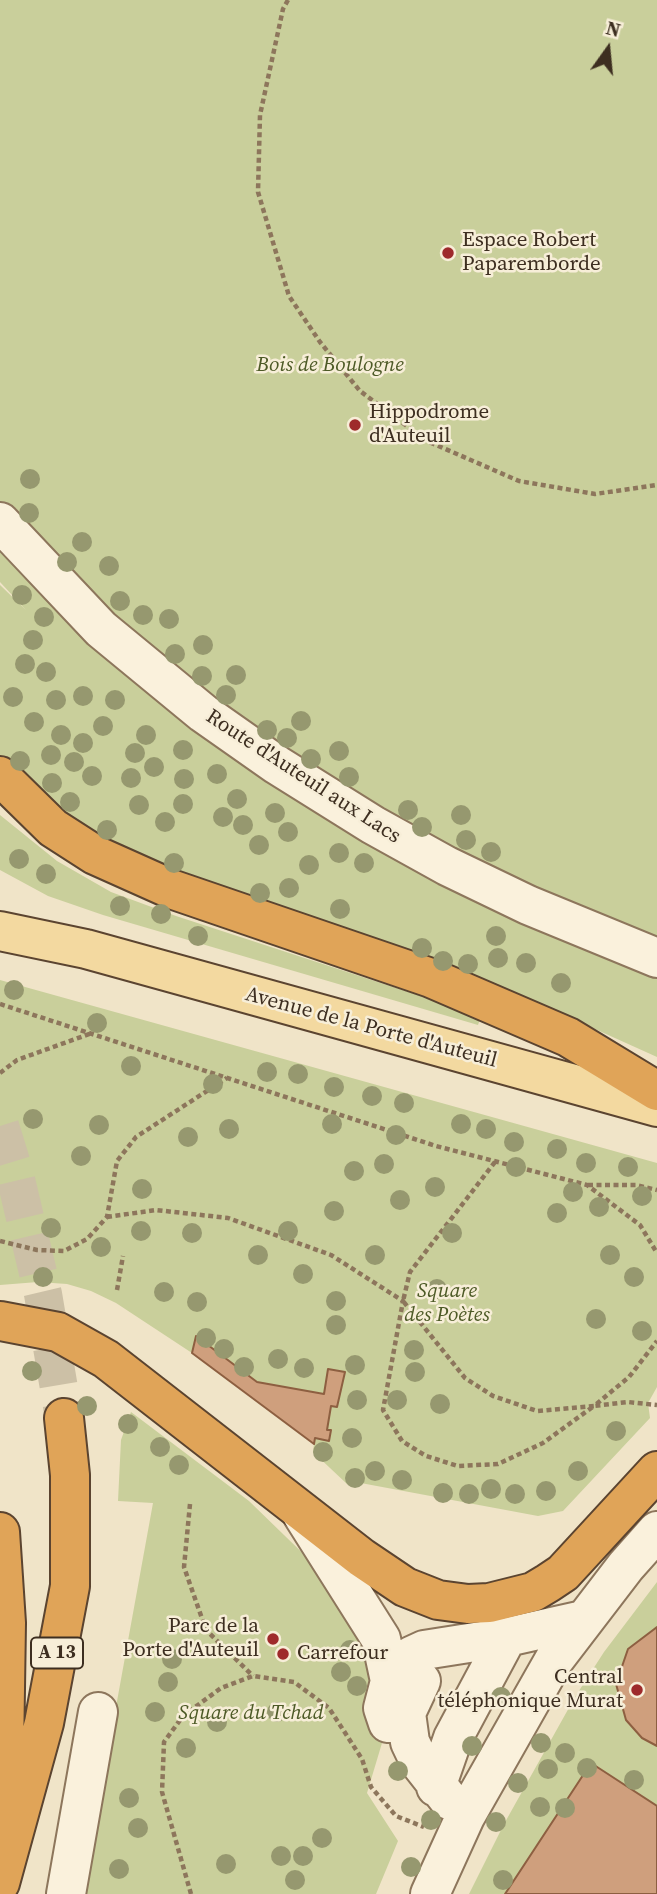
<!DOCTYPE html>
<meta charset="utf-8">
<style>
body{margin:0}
#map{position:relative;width:657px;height:1894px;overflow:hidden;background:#f0e4c8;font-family:"Source Serif 4",serif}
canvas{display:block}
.north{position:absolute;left:573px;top:14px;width:70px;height:70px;-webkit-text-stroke:5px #f7eed8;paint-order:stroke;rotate:15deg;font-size:19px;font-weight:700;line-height:28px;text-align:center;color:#3d2e20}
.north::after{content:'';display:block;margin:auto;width:24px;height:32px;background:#3d2e20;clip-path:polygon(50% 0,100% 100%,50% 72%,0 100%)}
</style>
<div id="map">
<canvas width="657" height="1894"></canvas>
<div class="north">N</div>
</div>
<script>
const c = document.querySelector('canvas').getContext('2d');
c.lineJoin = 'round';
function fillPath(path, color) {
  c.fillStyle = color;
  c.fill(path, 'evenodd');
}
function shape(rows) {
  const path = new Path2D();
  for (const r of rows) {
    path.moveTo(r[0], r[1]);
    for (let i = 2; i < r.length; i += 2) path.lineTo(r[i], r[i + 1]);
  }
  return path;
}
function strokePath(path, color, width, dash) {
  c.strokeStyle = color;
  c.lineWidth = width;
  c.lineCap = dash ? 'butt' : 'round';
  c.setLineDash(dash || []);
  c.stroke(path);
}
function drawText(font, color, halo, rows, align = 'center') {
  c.font = font + ' "Source Serif 4",serif';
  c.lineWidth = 5;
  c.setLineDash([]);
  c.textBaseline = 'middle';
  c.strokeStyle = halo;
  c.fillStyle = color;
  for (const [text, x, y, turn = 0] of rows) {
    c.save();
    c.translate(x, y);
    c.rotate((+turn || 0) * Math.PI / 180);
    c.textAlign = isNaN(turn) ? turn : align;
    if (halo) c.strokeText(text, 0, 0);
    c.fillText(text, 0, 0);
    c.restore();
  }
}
fillPath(shape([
 [0,0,657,0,657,1057,493,983,190,879,88,834,47,802,0,755,0,585,26,610,0,582],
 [0,815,57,861,111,892,176,916,436,1001,480,1019,478,1025,103,915,48,896,0,870],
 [0,980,657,1163,657,1387,648,1403,650,1418,563,1511,538,1516,350,1481,347,1484,313,1452,314,1444,192,1353,116,1303,91,1291,67,1284,38,1282,0,1285],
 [131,1412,249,1501,319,1569,370,1635,388,1723,367,1793,398,1841,376,1894,82,1894,153,1503,118,1501,121,1440],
 [657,1582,657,1894,469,1894,504,1824,575,1697,604,1652]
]), '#c9cf9b');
const building = shape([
 [196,1336,257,1382,324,1394,328,1369,345,1372,337,1407,331,1406,327,1430,331,1430,329,1441,315,1438,314,1444,192,1353,196,1336],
 [657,1627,657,1746,642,1738,626,1720,616,1684,628,1649,657,1627],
 [591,1763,657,1806,657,1894,505,1894,591,1763]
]);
fillPath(building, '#cf9f7d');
strokePath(building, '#8d5f41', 2);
strokePath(shape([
 [0,1126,14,1171,43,1294,64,1418]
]), '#ccc0a6', 38, [38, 19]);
const minor = shape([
 [0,522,101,629,203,713,277,765,373,825,447,866,528,905,657,958],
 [302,1514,381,1639,390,1681],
 [421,1681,406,1713,410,1742,420,1763,449,1800],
 [388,1723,383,1708,390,1681,411,1656,424,1650,507,1637,583,1620],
 [436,1787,453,1738,507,1637],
 [66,1894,98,1712],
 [430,1894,465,1817,554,1660,626,1566,657,1531]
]);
const major = shape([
 [0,931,86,949,657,1107]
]);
const highway = shape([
 [0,776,53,828,95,855,171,889,431,978,568,1037,657,1091],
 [0,1321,58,1332,106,1359,362,1558,405,1587,438,1600,468,1604,489,1603,533,1592,548,1583,563,1573,657,1471],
 [0,1532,6,1623,3,1820],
 [0,1883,44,1723,70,1586,70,1475,64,1418]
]);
strokePath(minor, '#8d765c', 42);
strokePath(major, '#5b4430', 42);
strokePath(highway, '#5b4430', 42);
strokePath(shape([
 [288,0,283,9,260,115,258,192,289,296,320,342,360,391,427,441,519,481,595,494,657,485],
 [0,1004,436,1146,587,1185,640,1225,657,1253],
 [0,1073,17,1060,92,1033],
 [495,1162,410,1272,403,1301,465,1378,493,1396,537,1411,594,1406,629,1377,657,1341],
 [588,1185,636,1185,657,1190],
 [107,1217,156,1210,228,1218,331,1255,403,1301,383,1410,402,1441,426,1456,458,1466,498,1464,543,1443,594,1406,628,1402,657,1405],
 [0,1241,37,1250,64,1251,87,1239,107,1217,117,1161,136,1137,227,1078],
 [117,1290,123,1256],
 [190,1504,184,1567,206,1630,253,1676],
 [191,1894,162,1792,164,1742,183,1716,221,1688,253,1676,294,1682,329,1708,362,1759,371,1787,396,1816,424,1827]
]), '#8d765c', 4.5, [5, 3.5]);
strokePath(minor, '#faf1dc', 38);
strokePath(major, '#f3d9a0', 38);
strokePath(highway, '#e0a458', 38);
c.fillStyle = '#96986f';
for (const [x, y] of [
 [30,479],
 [29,513],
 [82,542],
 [67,562],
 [109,566],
 [22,595],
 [120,601],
 [143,615],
 [44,617],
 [169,619],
 [33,640],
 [203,645],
 [175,654],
 [25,664],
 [46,672],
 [236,675],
 [202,676],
 [226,695],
 [83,696],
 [13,697],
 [56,700],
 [115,700],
 [301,721],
 [34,722],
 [103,726],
 [267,730],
 [61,735],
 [146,735],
 [287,738],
 [83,743],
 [183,750],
 [339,751],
 [135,753],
 [51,755],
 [311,759],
 [20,761],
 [74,762],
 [154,767],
 [217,774],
 [92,776],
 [349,777],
 [131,778],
 [184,779],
 [52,783],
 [237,799],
 [70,802],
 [183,804],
 [139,805],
 [408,810],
 [275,813],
 [461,815],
 [223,817],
 [165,822],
 [243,825],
 [422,827],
 [107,830],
 [288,832],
 [466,840],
 [259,845],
 [491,852],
 [339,853],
 [19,859],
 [174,863],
 [364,863],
 [309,865],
 [46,874],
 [289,888],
 [260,893],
 [120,906],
 [340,909],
 [161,914],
 [198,936],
 [496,936],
 [422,948],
 [498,958],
 [443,961],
 [526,963],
 [468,964],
 [561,983],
 [14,990],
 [97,1023],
 [131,1066],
 [267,1072],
 [298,1074],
 [213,1084],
 [334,1087],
 [372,1096],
 [404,1103],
 [33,1119],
 [332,1124],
 [461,1124],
 [99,1125],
 [229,1129],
 [486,1129],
 [396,1135],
 [188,1137],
 [514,1142],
 [557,1149],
 [81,1156],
 [586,1163],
 [384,1164],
 [516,1167],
 [628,1167],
 [354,1171],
 [435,1187],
 [142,1189],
 [573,1192],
 [642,1196],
 [400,1200],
 [599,1207],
 [334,1211],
 [557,1213],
 [51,1228],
 [141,1231],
 [288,1231],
 [192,1233],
 [452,1233],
 [101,1247],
 [258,1255],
 [375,1255],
 [610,1255],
 [303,1274],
 [43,1277],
 [634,1277],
 [437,1289],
 [164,1292],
 [336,1301],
 [197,1302],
 [596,1319],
 [336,1325],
 [642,1331],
 [206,1338],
 [224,1349],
 [414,1350],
 [278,1359],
 [355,1365],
 [244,1367],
 [304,1368],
 [32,1371],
 [415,1372],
 [357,1400],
 [397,1400],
 [440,1404],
 [87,1406],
 [128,1424],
 [616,1431],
 [352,1438],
 [160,1447],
 [323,1452],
 [179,1465],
 [375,1471],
 [578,1471],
 [355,1478],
 [402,1480],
 [491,1489],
 [546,1491],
 [443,1493],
 [469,1494],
 [515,1494],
 [350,1650],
 [172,1659],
 [341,1672],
 [168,1682],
 [357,1686],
 [501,1697],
 [155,1712],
 [277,1712],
 [217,1722],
 [541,1743],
 [472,1746],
 [186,1748],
 [565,1753],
 [587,1768],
 [548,1769],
 [398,1771],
 [634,1780],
 [518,1783],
 [129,1798],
 [540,1807],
 [565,1808],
 [431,1820],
 [496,1822],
 [138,1828],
 [322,1838],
 [281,1856],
 [303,1856],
 [226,1864],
 [411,1867],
 [119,1869],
 [295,1880],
 [503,1880]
]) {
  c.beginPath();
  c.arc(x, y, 10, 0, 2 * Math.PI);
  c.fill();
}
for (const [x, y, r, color] of [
 [448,253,7,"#9e2a2b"],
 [355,425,7,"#9e2a2b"],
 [273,1639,7,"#9e2a2b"],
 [283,1654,7,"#9e2a2b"],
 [637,1690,7,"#9e2a2b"]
]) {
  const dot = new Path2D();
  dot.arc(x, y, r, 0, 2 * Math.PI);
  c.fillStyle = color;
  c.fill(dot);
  strokePath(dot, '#f7eed8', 2.5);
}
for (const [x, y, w] of [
 [57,1653,52]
]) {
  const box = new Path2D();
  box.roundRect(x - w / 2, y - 15.5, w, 31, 5);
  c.fillStyle = '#f7eed8';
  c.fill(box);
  strokePath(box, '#3d2e20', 2);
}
drawText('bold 19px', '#3d2e20', null, [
 ["A 13",57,1653]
]);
drawText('21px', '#3d2e20', '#f7eed8', [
 ["Espace Robert",462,241],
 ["Paparemborde",462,265],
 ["Hippodrome",369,413],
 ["d'Auteuil",369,437],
 ["Parc de la",259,1627,"right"],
 ["Porte d'Auteuil",259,1651,"right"],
 ["Carrefour",297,1654],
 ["Central",623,1678,"right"],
 ["téléphonique Murat",623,1702,"right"]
], 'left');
drawText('italic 21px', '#4d5a26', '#f7eed8', [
 ["Bois de Boulogne",330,366],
 ["Square",447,1292],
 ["des Poètes",447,1316],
 ["Square du Tchad",251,1714]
]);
drawText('21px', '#3d2e20', '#f7eed8', [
 ["Route d'Auteuil aux Lacs",303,777,33],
 ["Avenue de la Porte d'Auteuil",371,1028,15]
]);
</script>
